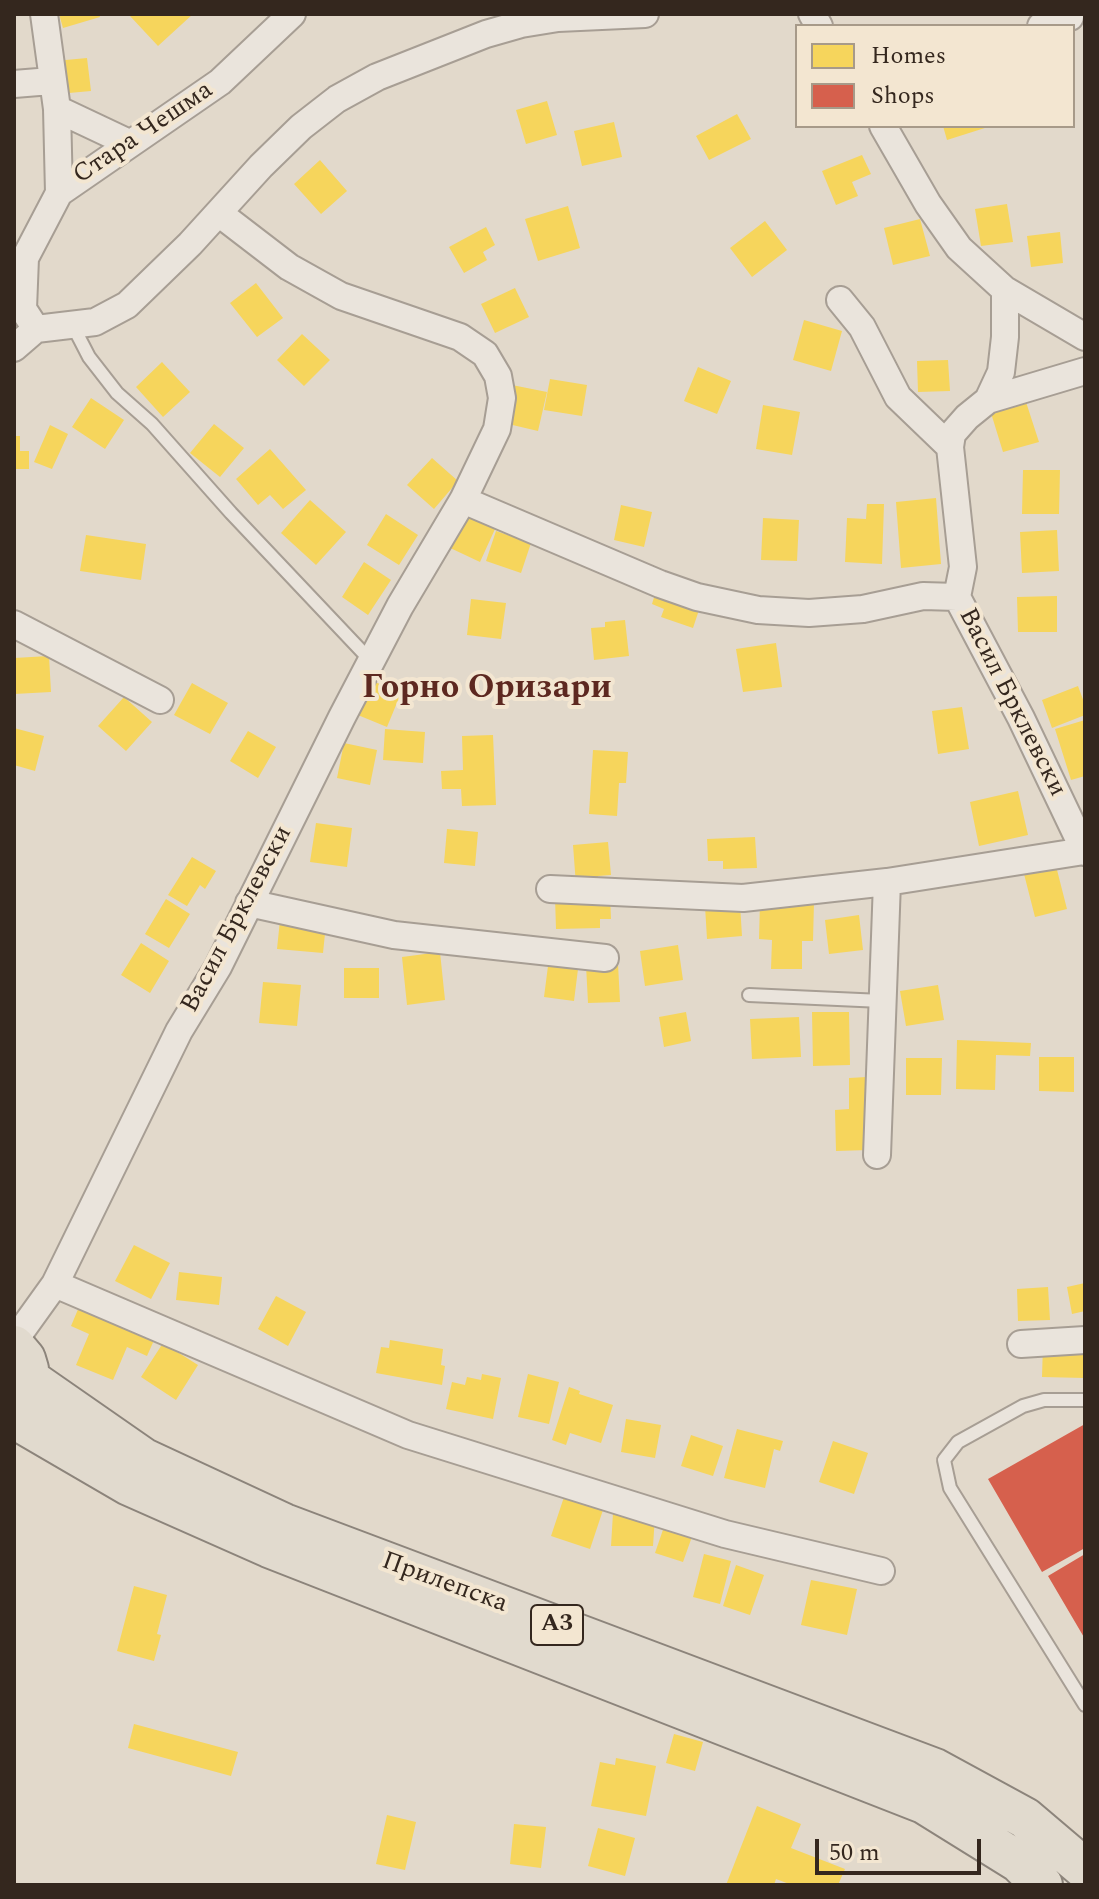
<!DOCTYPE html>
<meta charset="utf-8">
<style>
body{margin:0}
#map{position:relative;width:1099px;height:1899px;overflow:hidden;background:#e2d9cb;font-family:Spectral,serif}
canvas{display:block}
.frame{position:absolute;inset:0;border:16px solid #34271e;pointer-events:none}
.legend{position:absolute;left:795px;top:24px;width:280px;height:104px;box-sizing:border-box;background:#f3e6d1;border:2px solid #a79a89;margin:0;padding:10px 14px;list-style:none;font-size:24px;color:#34271e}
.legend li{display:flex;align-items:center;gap:16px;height:40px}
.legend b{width:40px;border:2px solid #a79a89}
.scale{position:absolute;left:815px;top:1839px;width:166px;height:36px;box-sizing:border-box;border:4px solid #34271e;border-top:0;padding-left:10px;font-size:24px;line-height:28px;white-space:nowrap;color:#34271e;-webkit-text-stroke:6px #f3e6d1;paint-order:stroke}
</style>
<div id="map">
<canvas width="1099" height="1899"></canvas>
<div class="frame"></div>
<ul class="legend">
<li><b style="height:22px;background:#f6d55c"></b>Homes</li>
<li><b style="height:22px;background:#d6604d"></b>Shops</li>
</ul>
<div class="scale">50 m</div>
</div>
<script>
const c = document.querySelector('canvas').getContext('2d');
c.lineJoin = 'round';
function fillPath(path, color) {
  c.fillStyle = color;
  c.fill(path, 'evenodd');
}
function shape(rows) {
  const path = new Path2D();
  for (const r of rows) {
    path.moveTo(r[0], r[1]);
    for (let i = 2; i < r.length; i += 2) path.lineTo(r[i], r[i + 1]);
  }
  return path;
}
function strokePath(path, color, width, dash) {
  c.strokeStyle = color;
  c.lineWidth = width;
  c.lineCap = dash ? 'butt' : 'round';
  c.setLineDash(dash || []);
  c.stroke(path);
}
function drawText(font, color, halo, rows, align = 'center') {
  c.font = font + ' Spectral,serif';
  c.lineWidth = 8;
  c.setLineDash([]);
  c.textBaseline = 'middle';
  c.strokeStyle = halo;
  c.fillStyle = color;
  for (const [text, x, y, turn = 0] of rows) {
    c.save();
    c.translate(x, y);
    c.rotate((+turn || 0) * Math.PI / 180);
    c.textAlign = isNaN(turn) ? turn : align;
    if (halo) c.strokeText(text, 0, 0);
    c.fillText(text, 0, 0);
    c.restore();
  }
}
fillPath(shape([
 [59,14,99,14,100,17,63,28],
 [133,14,193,14,158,46,130,16],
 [87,58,91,91,58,94,55,61],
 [547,101,557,135,526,144,516,110],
 [737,114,751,139,709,160,696,136],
 [614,122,622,157,582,166,574,131],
 [943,126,988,126,988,127,947,140],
 [862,155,871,174,852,182,858,196,836,205,822,171],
 [320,160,347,191,321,214,294,184],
 [1007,204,1013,242,981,246,975,209],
 [568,206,580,248,538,261,525,219],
 [920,219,930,256,893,265,884,228],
 [765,221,787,250,752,277,730,248],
 [486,227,495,245,483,252,487,260,464,273,449,247],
 [1060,232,1063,263,1031,267,1027,236],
 [256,283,283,318,257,337,230,303],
 [515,288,529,317,495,333,481,304],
 [804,320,842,331,831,371,793,360],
 [302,334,330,360,304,386,277,360],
 [948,360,950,391,918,392,917,361],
 [162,362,190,392,163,417,136,387],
 [698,367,731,381,717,414,684,401],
 [550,379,587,385,582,416,544,410],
 [512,385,547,392,538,431,504,423],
 [91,398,124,420,105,449,72,427],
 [1026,402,1039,442,1003,452,991,413],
 [763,405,800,412,792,455,756,449],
 [214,424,244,448,220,477,190,453],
 [50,425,68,434,52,469,34,462],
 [14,436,20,436,20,451,29,451,29,469,14,469],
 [270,449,306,490,283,509,270,495,258,505,236,479],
 [432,458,458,481,434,509,407,485],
 [1023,470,1060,470,1059,514,1022,514],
 [936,498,941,564,901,568,896,502],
 [310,500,346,532,316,565,281,533],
 [867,504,884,504,882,564,845,562,847,518,866,519],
 [621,505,652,512,644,547,614,540],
 [461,513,495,529,480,562,446,546],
 [386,514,418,535,399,565,367,545],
 [763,518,799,520,797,561,761,560],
 [1057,530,1059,571,1022,573,1020,532],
 [496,531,531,543,521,573,486,561],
 [86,535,146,544,141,580,80,571],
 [364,562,391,580,368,615,342,597],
 [656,591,700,607,693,628,661,617,664,609,652,604],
 [1057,596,1057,632,1018,632,1017,597],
 [471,599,506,603,501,639,467,635],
 [625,620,629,656,594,660,591,628,605,627,605,622],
 [776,643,782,687,743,692,736,649],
 [49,656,51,692,14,694,14,658],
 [368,679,401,693,387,727,353,713],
 [192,683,228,703,210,734,174,715],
 [1078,686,1085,705,1085,715,1052,728,1042,700],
 [124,697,152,722,126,751,98,726],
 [962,707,969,749,938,754,932,711],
 [1085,720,1085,776,1071,780,1055,729],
 [14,728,44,736,35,771,14,765],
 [385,729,425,732,423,763,383,760],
 [248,731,276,747,258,778,230,761],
 [493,735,496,805,462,806,461,789,442,789,441,771,463,770,462,736],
 [344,743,377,750,370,785,337,778],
 [593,750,628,752,626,783,619,783,617,816,589,814],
 [1018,791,1028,835,979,846,970,802],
 [316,823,352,828,347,867,310,862],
 [447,829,478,832,475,866,444,863],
 [755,837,757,868,723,869,723,861,708,861,707,839],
 [608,842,611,875,598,876,598,882,576,885,573,845],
 [192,857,216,871,205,889,200,885,187,906,168,895],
 [1056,866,1067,909,1035,917,1024,874],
 [610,895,611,919,600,919,600,928,556,929,555,897],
 [166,899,190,914,169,948,145,934],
 [760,902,814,902,813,941,802,941,802,969,771,969,772,940,759,939],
 [740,904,742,936,707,939,705,906],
 [859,915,863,950,829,954,825,920],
 [280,920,326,924,323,953,277,949],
 [141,943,169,961,150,993,121,975],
 [678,945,683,980,645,986,640,951],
 [440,952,445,1000,407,1005,402,957],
 [618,964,620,1002,588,1003,586,965],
 [548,966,578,969,574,1001,544,997],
 [344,968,379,968,379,998,344,998],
 [263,982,301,985,297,1026,259,1023],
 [938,985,944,1020,906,1026,900,991],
 [686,1012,691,1041,664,1047,659,1017],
 [812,1012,849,1012,850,1065,813,1066],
 [799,1017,801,1057,752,1059,750,1019],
 [957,1040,1031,1043,1030,1056,996,1055,995,1090,956,1089],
 [1039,1057,1074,1057,1074,1092,1039,1091],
 [906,1058,942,1058,941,1095,906,1095],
 [867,1077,869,1150,836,1151,835,1110,849,1109,849,1078],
 [134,1245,170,1263,151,1299,115,1281],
 [179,1272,222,1277,219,1305,176,1300],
 [1085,1283,1085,1311,1072,1314,1067,1287],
 [1048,1287,1050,1320,1018,1321,1017,1289],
 [276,1296,306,1312,288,1346,258,1329],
 [79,1307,155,1338,147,1356,127,1347,113,1380,76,1365,89,1334,71,1326],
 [390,1340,443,1349,441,1365,445,1366,442,1385,376,1373,381,1347,389,1348],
 [163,1343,198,1365,176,1400,141,1377],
 [1043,1344,1085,1346,1085,1378,1042,1377],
 [482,1374,501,1378,493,1419,446,1409,452,1382,465,1385,467,1377,481,1380],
 [528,1374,559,1382,549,1424,518,1417],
 [569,1387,580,1391,579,1394,613,1405,601,1443,570,1433,566,1445,552,1440],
 [626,1419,661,1425,655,1458,621,1452],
 [737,1429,783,1441,780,1451,774,1449,765,1488,724,1478],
 [691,1435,723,1446,713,1476,681,1466],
 [833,1441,868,1453,854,1494,819,1482],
 [564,1497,603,1510,590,1549,551,1536],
 [613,1513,655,1516,653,1546,611,1546],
 [666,1521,694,1531,683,1562,655,1553],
 [704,1554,731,1561,720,1604,693,1597],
 [736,1565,764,1575,750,1615,723,1606],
 [811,1580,857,1589,847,1635,801,1625],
 [134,1586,167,1595,157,1634,161,1635,154,1661,117,1651],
 [134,1724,238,1752,231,1776,128,1748],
 [674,1734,703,1742,695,1771,666,1763],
 [616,1758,656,1766,646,1816,591,1806,600,1762,615,1765],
 [757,1806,801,1824,791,1848,845,1869,838,1885,792,1885,776,1879,774,1885,726,1885],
 [387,1815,416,1822,405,1870,376,1864],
 [514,1824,546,1827,541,1868,510,1864],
 [598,1828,635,1838,625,1876,588,1866]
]), '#f6d55c');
fillPath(shape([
 [1085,1424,1085,1548,1042,1572,988,1479],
 [1085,1554,1085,1639,1048,1576]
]), '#d6604d');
const service = shape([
 [73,326,89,357,117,393,152,424,231,513,371,661],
 [749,995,882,1001],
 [1085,1400,1044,1400,1023,1406,958,1442,944,1460,950,1488,1085,1705]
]);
const minor = shape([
 [44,14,57,109,59,193],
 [812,14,819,26],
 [1041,26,1070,17],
 [14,84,51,81],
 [57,109,129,143],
 [883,126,928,204,959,248,1005,290,1085,337],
 [25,258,23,309,36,329],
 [14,267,25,258,59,193,220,82,292,14],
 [840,300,862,327,898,397,950,447],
 [14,348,36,329,95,322,127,305,190,244,261,166,301,127,337,99,377,77,486,34,521,24,558,18,645,14],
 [988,400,1085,371],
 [463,500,660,584,697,597,758,610,809,613,863,609,923,596,957,597,963,567,950,447,952,434,967,417,988,400,1001,372,1005,337,1005,290],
 [957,597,1021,718,1085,852],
 [14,624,160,700],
 [550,889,743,898,887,882,1084,851],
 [249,903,394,935,605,958],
 [877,1155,887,882],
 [55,1284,408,1435,725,1534,881,1571],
 [14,1341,55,1284,179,1031,218,967,342,717,400,606,463,500,497,429,502,398,498,376,485,354,460,337,341,296,289,267,220,214],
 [1021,1344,1085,1340]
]);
const primary = shape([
 [14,1346,25,1359,28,1369,25,1391,17,1402],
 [29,1379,144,1459,284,1524,935,1769,1025,1818,1085,1869],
 [14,1418,129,1485,269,1547,924,1803,1019,1862,1042,1885]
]);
strokePath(service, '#a79e94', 16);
strokePath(minor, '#a79e94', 30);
strokePath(primary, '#8c847b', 44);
strokePath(service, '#eae4dc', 12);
strokePath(minor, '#eae4dc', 26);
strokePath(primary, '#e1dace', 40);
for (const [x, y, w] of [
 [557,1625,52]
]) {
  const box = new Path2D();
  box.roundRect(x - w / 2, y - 20, w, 40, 6);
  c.fillStyle = '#f3e6d1';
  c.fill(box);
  strokePath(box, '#34271e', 2);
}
drawText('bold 24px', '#34271e', null, [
 ["A3",557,1625]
]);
drawText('26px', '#34271e', '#f3e6d1', [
 ["Стара Чешма",144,134,-34],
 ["Васил Брклевски",1011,703,63],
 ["Васил Брклевски",238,920,-62],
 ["Прилепска",444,1584,20]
]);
drawText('bold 34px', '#5d2820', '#f3e6d1', [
 ["Горно Оризари",487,690]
]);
</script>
